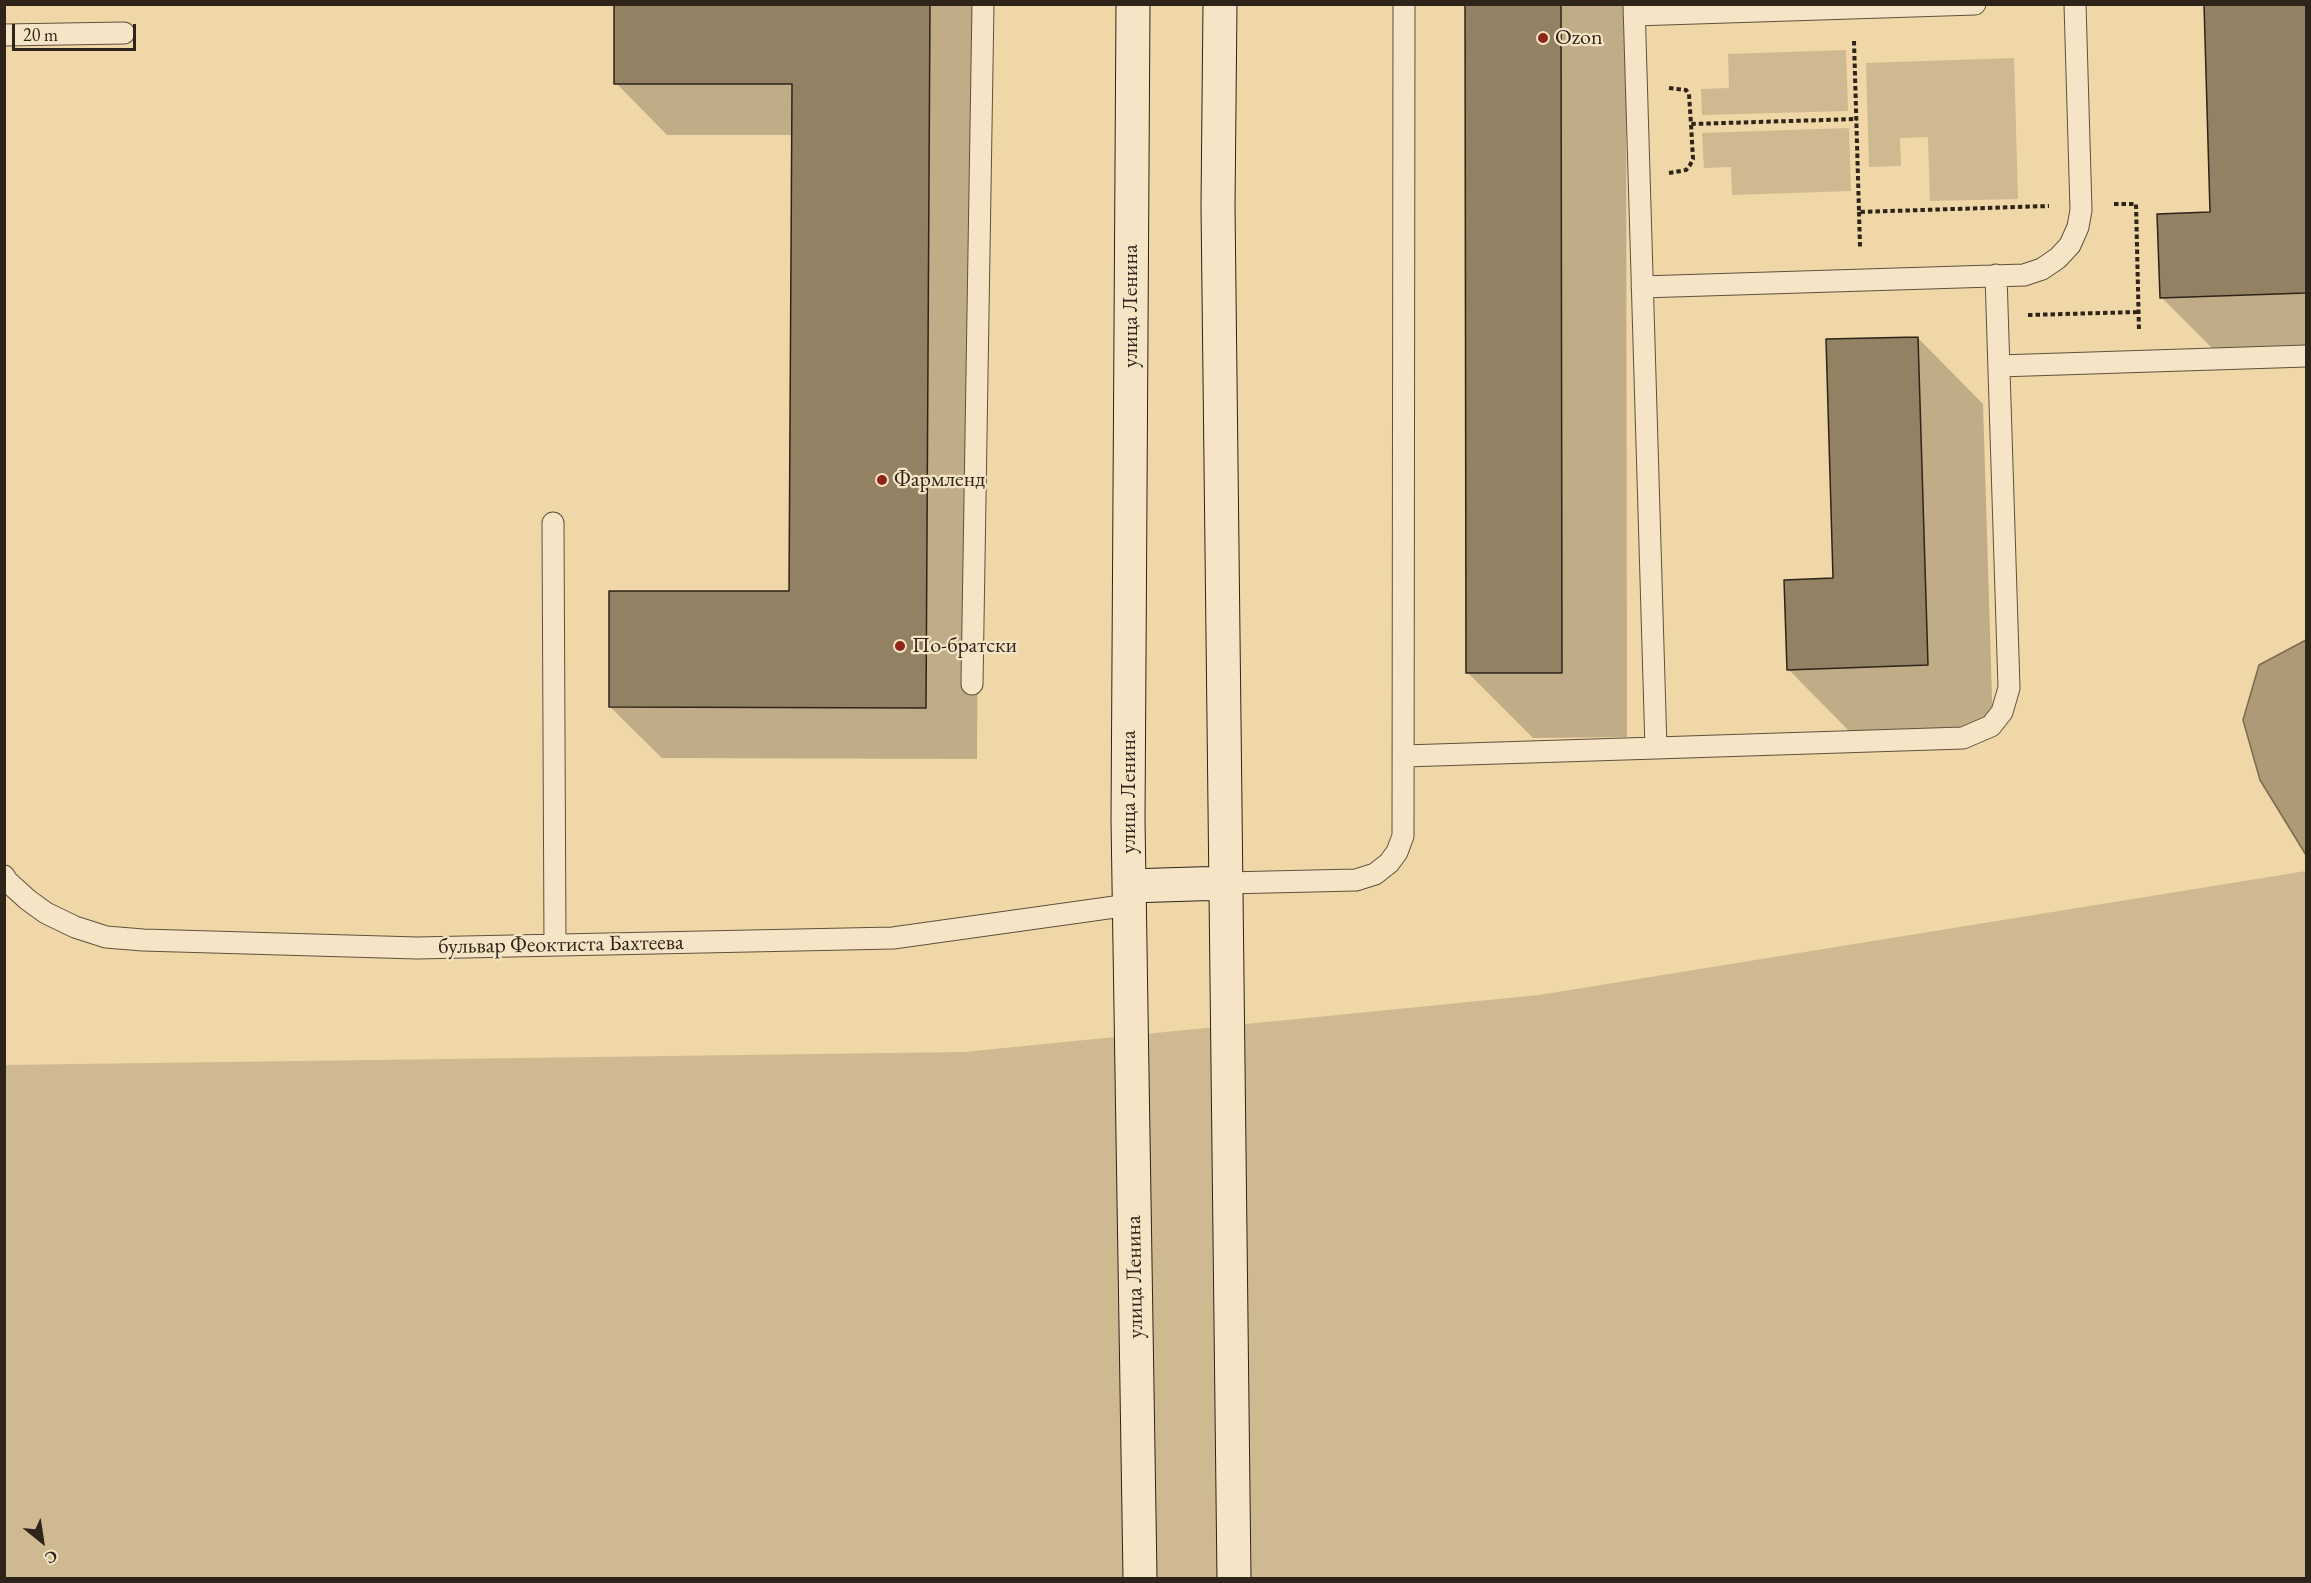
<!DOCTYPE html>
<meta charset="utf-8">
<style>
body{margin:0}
#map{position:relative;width:2311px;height:1583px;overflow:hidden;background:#f0d7a8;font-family:"EB Garamond",serif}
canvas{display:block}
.frame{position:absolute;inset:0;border:6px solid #2e2419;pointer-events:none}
.north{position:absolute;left:12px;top:1511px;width:60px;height:60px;-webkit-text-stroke:4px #f5e5c6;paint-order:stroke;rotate:150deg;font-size:16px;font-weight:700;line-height:24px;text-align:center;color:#2e2419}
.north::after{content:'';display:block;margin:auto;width:21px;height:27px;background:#2e2419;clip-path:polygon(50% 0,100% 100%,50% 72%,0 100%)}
.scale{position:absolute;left:12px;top:24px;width:124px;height:27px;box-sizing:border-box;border:3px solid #2e2419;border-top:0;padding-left:8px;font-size:18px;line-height:21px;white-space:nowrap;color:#2e2419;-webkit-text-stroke:4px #f5e5c6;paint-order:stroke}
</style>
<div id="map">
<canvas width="2311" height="1583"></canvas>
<div class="frame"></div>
<div class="north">С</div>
<div class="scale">20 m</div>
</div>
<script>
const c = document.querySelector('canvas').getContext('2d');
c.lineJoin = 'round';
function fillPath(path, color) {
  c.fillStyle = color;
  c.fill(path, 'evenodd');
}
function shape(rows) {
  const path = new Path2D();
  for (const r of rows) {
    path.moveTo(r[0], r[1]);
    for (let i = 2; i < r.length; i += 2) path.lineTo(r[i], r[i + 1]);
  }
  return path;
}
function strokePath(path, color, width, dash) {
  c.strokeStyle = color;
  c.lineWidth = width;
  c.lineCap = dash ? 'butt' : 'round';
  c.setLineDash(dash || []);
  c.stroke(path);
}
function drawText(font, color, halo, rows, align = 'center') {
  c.font = font + ' "EB Garamond",serif';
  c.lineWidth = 4.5;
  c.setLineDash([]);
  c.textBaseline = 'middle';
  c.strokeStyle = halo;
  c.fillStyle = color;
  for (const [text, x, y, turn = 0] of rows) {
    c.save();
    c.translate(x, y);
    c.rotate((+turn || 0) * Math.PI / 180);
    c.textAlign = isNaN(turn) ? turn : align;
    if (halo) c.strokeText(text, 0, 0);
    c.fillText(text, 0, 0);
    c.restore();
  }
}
fillPath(shape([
 [1846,50,1848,111,1702,115,1701,89,1729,88,1728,54],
 [2014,58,2018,199,1930,201,1928,137,1900,138,1901,166,1869,167,1866,63],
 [1849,128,1851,191,1732,195,1731,167,1704,168,1702,133],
 [2306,871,2306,1578,5,1578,4,1065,964,1052,1539,995]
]), '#cfb990');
const water = shape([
 [2306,640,2306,855,2260,780,2243,720,2259,665,2306,640]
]);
fillPath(water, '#ae9a77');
strokePath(water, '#7b6b51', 1.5);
fillPath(shape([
 [616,4,972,4,981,13,977,759,662,758,610,707,791,593,793,135,667,135,616,83],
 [1467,4,1626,4,1627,737,1533,738,1467,672],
 [2205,4,2306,4,2306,360,2227,363,2161,297,2211,214],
 [1918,338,1983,404,1993,730,1853,735,1788,669,1834,580]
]), '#0003');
const building = shape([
 [614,4,930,4,926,708,609,707,609,591,789,591,792,84,614,84,614,4],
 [1465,4,1561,4,1562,673,1466,673,1465,4],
 [2204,4,2306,4,2306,293,2160,298,2157,214,2210,212,2204,4],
 [1918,337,1928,665,1787,670,1784,580,1833,578,1826,339,1918,337]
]);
fillPath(building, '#938163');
strokePath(building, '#2e2419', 1.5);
const lane = shape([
 [1634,15,1975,4],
 [4,35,124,33],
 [1642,287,2024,275,2042,269,2058,258,2070,245,2078,227,2081,210,2075,4],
 [1999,366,2306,356],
 [553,523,555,945],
 [972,684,983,4],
 [1656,748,1963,738,1991,726,2002,712,2009,688,1996,275],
 [1404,756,1656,748,1634,4],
 [4,876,7,881,28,900,46,913,75,927,106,937,143,940,417,948,893,938,1129,905],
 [1226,883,1356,880,1375,874,1389,863,1397,852,1403,836,1404,4]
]);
const secondary = shape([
 [1133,4,1128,820,1140,1578],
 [1220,4,1218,206,1234,1578],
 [1129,886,1226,883]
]);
strokePath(lane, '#5e513d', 23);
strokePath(secondary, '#2e2419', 35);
strokePath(shape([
 [1854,41,1859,212,2049,206],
 [1669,88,1686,90,1689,94,1691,124,1857,119],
 [1669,173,1686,170,1690,165,1693,159,1691,124],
 [2114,204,2136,204,2139,331],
 [1859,212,1860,247],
 [2028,315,2138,312]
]), '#2e2419', 4, [4.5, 3]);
strokePath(lane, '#f5e5c6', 21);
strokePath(secondary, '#f5e5c6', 33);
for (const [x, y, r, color] of [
 [1543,38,6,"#8f2418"],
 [882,480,6,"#8f2418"],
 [900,646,6,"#8f2418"]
]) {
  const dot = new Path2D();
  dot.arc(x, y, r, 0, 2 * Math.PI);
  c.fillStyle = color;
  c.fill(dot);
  strokePath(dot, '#f5e5c6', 2);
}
drawText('22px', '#2e2419', '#f5e5c6', [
 ["Ozon",1555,38],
 ["Фармленд",894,480],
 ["По-братски",912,646]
], 'left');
drawText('22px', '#2e2419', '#f5e5c6', [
 ["улица Ленина",1131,306,-90],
 ["улица Ленина",1129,792,-90],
 ["бульвар Феоктиста Бахтеева",561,945,-1],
 ["улица Ленина",1135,1277,-91]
]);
</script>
